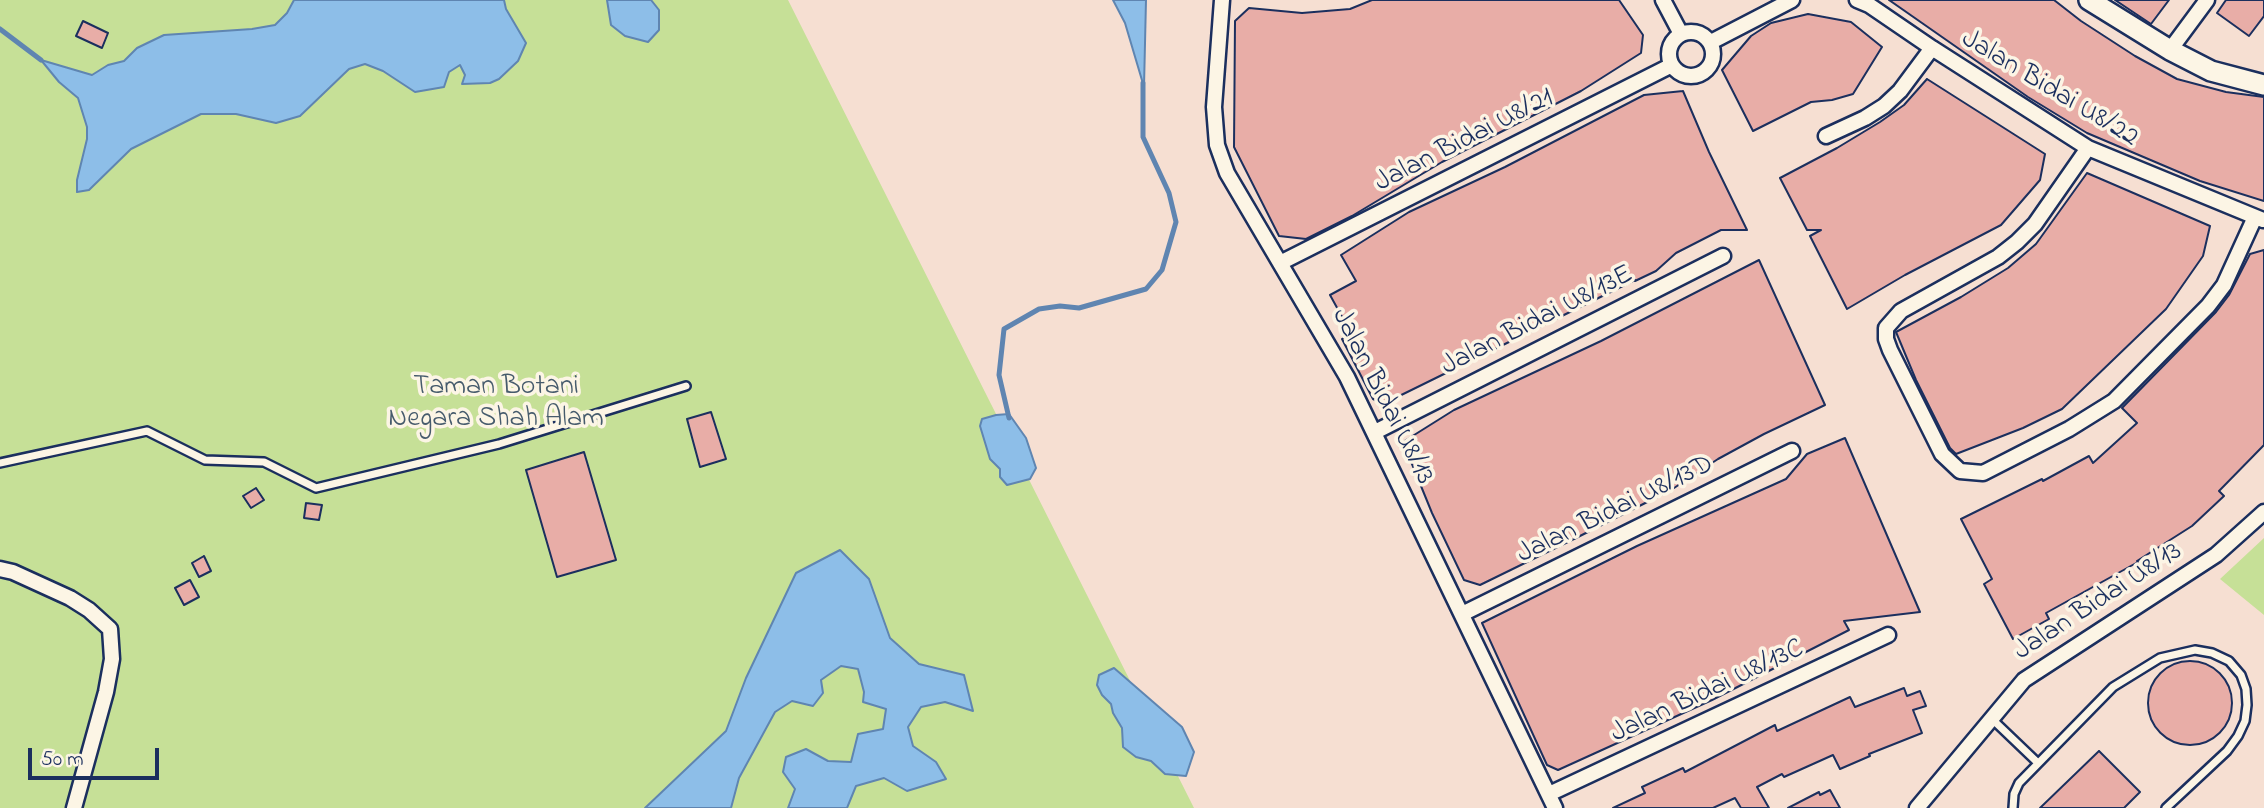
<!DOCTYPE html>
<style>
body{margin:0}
#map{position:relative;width:2264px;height:808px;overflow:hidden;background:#f6dfd2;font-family:"Indie Flower",sans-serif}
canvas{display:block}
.scale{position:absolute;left:28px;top:748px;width:131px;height:32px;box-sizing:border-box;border:4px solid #1b2f5e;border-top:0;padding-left:9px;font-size:21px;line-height:24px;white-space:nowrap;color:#1b2f5e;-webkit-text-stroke:5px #fcf5e5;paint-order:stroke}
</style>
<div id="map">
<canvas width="2264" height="808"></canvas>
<div class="scale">50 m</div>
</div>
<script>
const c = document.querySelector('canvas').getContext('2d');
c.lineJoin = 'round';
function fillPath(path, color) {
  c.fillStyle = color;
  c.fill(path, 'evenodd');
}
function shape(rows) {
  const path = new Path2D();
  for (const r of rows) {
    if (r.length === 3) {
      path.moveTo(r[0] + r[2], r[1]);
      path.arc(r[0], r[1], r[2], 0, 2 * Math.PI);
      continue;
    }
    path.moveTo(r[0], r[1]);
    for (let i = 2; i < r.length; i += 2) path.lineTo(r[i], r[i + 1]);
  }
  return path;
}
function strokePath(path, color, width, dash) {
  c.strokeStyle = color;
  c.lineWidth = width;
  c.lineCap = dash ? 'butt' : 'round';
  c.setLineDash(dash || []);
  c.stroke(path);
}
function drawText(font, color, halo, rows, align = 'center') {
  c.font = font + ' "Indie Flower",sans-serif';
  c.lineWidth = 7;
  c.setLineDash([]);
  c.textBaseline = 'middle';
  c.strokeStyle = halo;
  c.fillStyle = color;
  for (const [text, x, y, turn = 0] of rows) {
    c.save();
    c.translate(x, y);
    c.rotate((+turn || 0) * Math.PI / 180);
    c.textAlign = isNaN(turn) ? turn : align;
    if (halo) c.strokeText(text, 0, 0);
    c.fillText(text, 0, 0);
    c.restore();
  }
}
fillPath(shape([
 [0,0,788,0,1194,808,0,808],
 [2264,538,2264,615,2220,579]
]), '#c6e097');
const water = shape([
 [294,0,504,0,506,9,526,43,518,61,499,79,490,83,462,84,465,75,460,65,449,72,444,87,415,92,383,71,365,64,349,69,300,116,276,123,236,114,201,114,131,149,89,190,77,192,77,180,87,139,87,127,78,98,59,82,41,60,92,75,108,65,124,61,137,48,164,35,252,29,275,25,287,13,294,0],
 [607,0,651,0,659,10,659,30,648,42,625,36,611,25,607,0],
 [1113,0,1146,0,1144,87,1125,23,1113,0],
 [1009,414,1026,438,1036,468,1030,479,1007,485,1000,477,1000,469,990,459,980,426,982,419,996,415,1009,414],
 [840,550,869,579,890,638,919,664,964,675,973,711,945,702,921,707,908,727,913,746,936,762,946,779,907,791,884,778,856,786,847,808,788,808,795,789,783,772,786,757,806,749,828,761,851,762,858,734,883,729,886,709,863,702,864,692,858,669,841,666,821,680,823,693,813,706,792,701,775,712,739,778,731,808,645,808,726,731,746,678,796,573,840,550],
 [1114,668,1182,727,1194,752,1186,776,1165,774,1151,761,1136,757,1123,747,1122,728,1113,713,1111,704,1102,695,1097,685,1099,675,1114,668]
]);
fillPath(water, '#8dbee8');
strokePath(water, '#5f85b1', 2);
strokePath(shape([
 [0,29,41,60],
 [1009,418,999,375,1004,329,1039,309,1060,306,1079,308,1146,289,1162,270,1176,222,1169,193,1143,137,1143,83]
]), '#5f85b1', 5);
const building = shape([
 [1372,0,1619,0,1643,35,1641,53,1581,91,1442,162,1352,216,1306,239,1279,236,1234,147,1235,21,1249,8,1302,13,1350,9,1372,0],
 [1889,0,2054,0,2081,21,2135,56,2177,79,2226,92,2264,97,2264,201,2200,181,2087,133,2028,97,1889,0],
 [2115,0,2169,0,2151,24,2115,0],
 [2226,0,2264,0,2264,16,2249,36,2217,13,2226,0],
 [1808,14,1851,22,1882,47,1853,94,1832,100,1811,102,1753,131,1722,70,1751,36,1771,23,1808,14],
 [83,21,108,33,102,48,76,36,83,21],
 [1927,79,2045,154,2040,180,2001,225,1905,275,1847,309,1810,236,1821,230,1807,230,1780,178,1837,148,1880,122,1904,105,1927,79],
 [1683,91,1709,152,1747,230,1721,230,1676,253,1656,271,1635,281,1635,280,1383,404,1373,399,1342,339,1351,333,1330,295,1356,281,1341,255,1409,212,1505,167,1644,95,1683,91],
 [2087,173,2210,226,2203,256,2166,309,2062,409,2023,428,1956,454,1950,448,1916,380,1896,332,1961,297,2008,268,2036,244,2087,173],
 [2264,250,2264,445,2219,491,2224,496,2192,526,2137,561,2138,562,2046,613,2049,619,2013,639,1984,584,1992,579,1961,519,2042,479,2043,481,2089,456,2093,463,2137,423,2122,408,2216,312,2229,295,2250,254,2264,250],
 [1759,260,1825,405,1764,434,1718,459,1671,490,1576,538,1480,585,1464,580,1432,513,1403,442,1454,410,1601,341,1759,260],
 [711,412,726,459,700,467,687,419,711,412],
 [1845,438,1920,612,1844,621,1849,630,1712,700,1558,770,1547,765,1482,623,1637,546,1786,479,1807,454,1845,438],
 [584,452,616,560,557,577,526,470,584,452],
 [256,488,264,500,251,508,243,496,256,488],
 [306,503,322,505,319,520,304,518,306,503],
 [204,556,211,571,199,577,192,563,204,556],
 [190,580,199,597,184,605,175,588,190,580],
 [2190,703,42],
 [1904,688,1907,696,1920,691,1926,706,1913,710,1922,733,1869,754,1870,756,1840,769,1833,755,1784,777,1782,774,1757,787,1769,808,1741,808,1735,798,1713,808,1613,808,1645,793,1642,787,1683,768,1685,772,1775,725,1777,731,1850,697,1855,707,1904,688],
 [2099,751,2140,792,2124,808,2040,808,2099,751],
 [1830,790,1840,808,1788,808,1819,792,1820,795,1830,790]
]);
fillPath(building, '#e8ada7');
strokePath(building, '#1b2f5e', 2);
const lane = shape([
 [0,463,147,431,205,460,264,462,316,488,499,444,686,386],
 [1992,719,2038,763],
 [2013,808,2014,794,2019,783,2113,687,2160,658,2195,650,2212,653,2229,661,2241,675,2246,689,2247,705,2245,721,2238,736,2227,751,2166,808]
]);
const street = shape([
 [1222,0,1214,107,1217,145,1227,173,1347,377,1555,808],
 [1663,0,1681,34],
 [1857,0,1869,5,1932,48,2088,148,2263,220],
 [1691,54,22],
 [1711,42,1792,0],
 [2170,50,2207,0],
 [1826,136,1865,118,1884,106,1900,91,1932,48],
 [2088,148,2035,224,2017,242,1998,257,1901,311,1886,328,1886,339,1890,350,1942,454,1960,471,1983,473,2069,429,2114,401,2208,306,2224,285,2255,217],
 [1280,263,1672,65],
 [1375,432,1723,256],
 [0,569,13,572,70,598,89,610,110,629,112,659,106,692,74,808],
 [1462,614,1792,451],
 [1549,794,1888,635],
 [1917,808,2024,680,2216,555,2264,512]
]);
const secondary = shape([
 [2089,0,2170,50,2211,71,2264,85]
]);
strokePath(lane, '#1b2f5e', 12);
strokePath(street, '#1b2f5e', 19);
strokePath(secondary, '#1b2f5e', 24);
strokePath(lane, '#fcf5e5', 7);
strokePath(street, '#fcf5e5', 14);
strokePath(secondary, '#fcf5e5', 19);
drawText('28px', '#1b2f5e', '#fcf5e5', [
 ["Jalan Bidai U8/22",2049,90,31],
 ["Jalan Bidai U8/21",1465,142,-27],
 ["Jalan Bidai U8/13E",1538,322,-27],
 ["Jalan Bidai U8/13",1381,397,63],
 ["Jalan Bidai U8/13D",1616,511,-26],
 ["Jalan Bidai U8/13",2099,603,-33],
 ["Jalan Bidai U8/13C",1708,693,-25]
]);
drawText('28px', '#465b6c', '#fcf5e5', [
 ["Taman Botani",496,388],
 ["Negara Shah Alam",496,420]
]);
</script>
